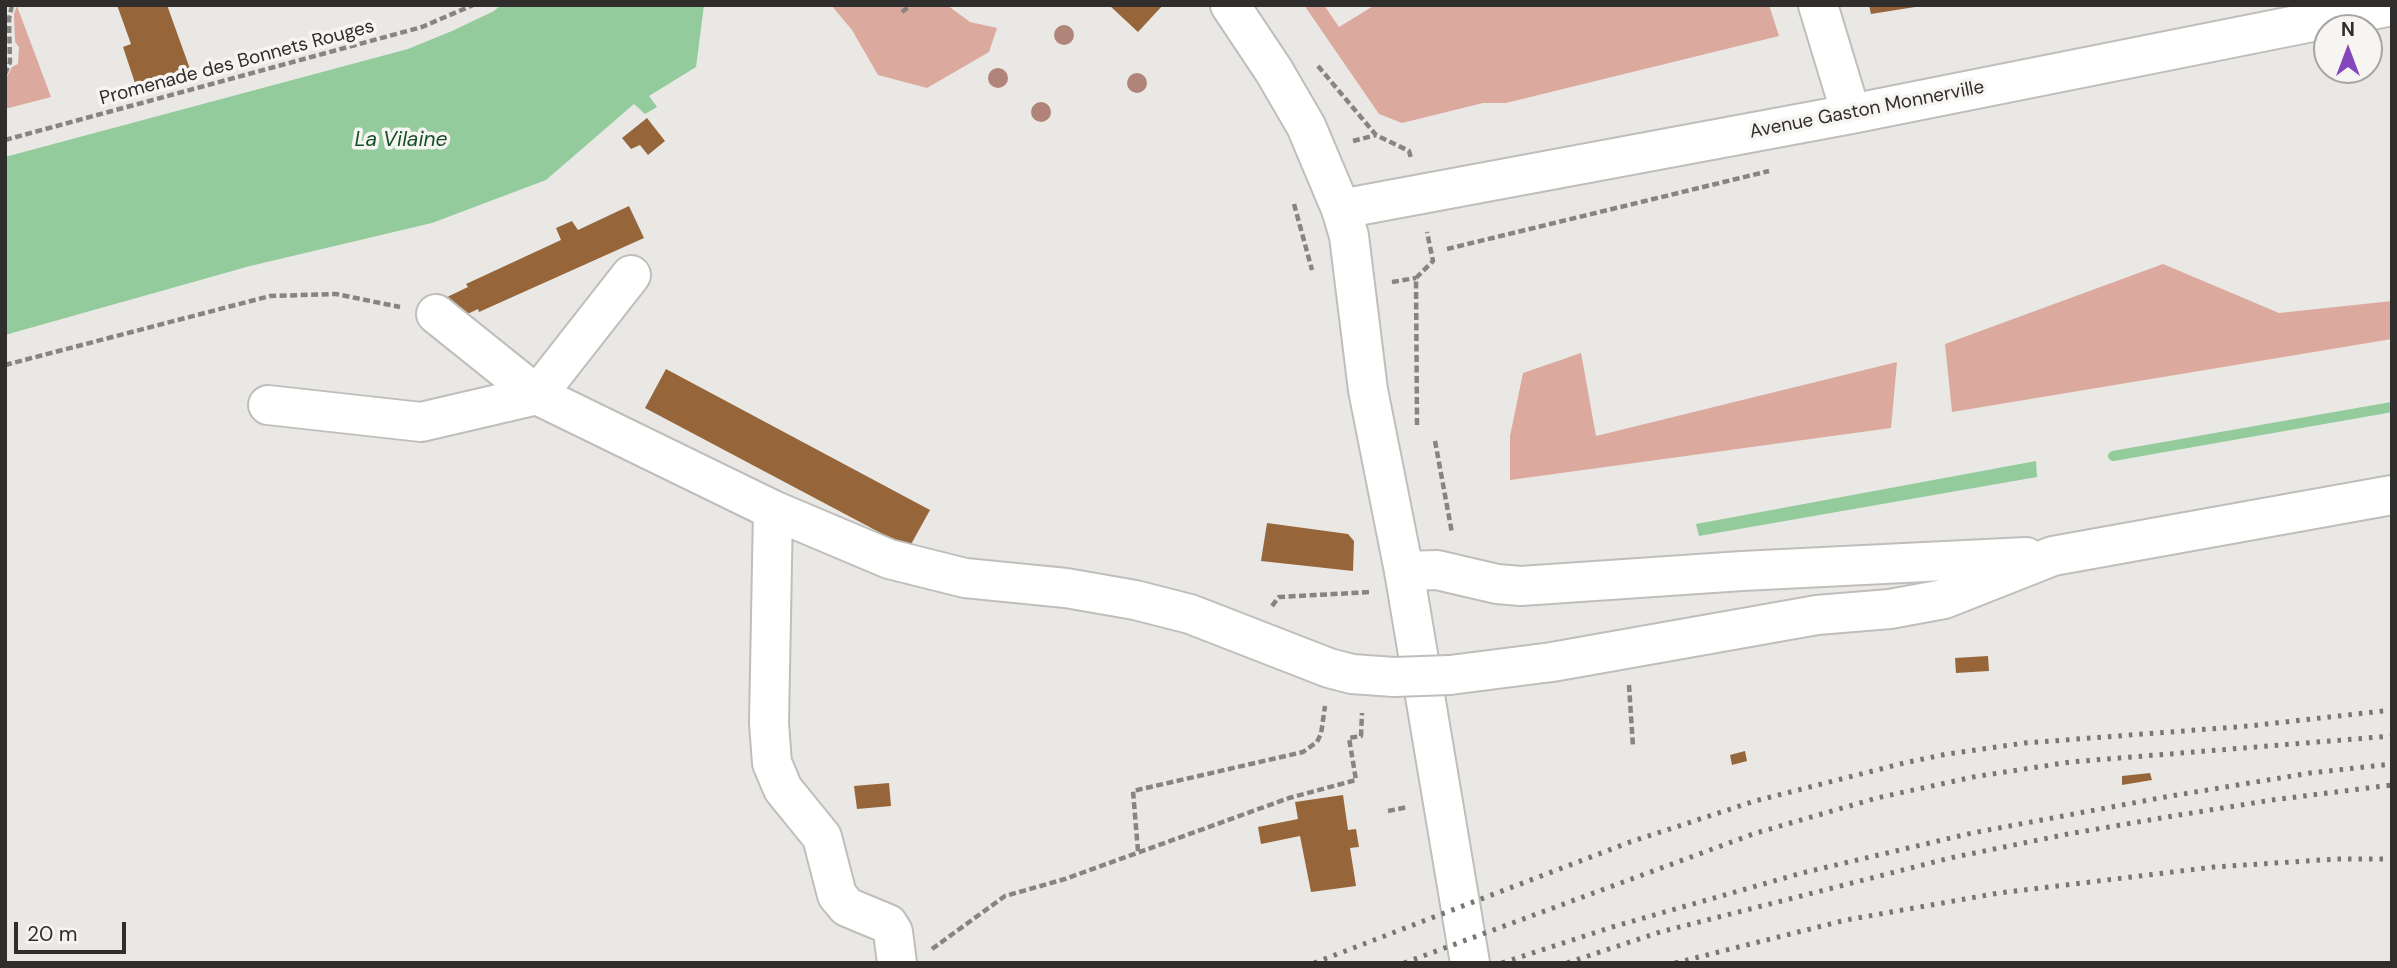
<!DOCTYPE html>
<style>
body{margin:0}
#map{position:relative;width:2397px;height:968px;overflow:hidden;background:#e9e8e4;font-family:"DM Sans",sans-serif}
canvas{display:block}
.frame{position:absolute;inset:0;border:7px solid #2f2e2d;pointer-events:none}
.north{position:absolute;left:2313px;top:14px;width:70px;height:70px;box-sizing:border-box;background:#f7f5f2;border:2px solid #a7a5a3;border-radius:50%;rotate:0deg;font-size:19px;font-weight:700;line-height:28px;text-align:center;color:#2f2e2d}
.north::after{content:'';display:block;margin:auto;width:24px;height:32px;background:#8346bb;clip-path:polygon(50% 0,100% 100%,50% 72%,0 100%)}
.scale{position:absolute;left:14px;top:922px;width:112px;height:32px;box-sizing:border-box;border:4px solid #2f2e2d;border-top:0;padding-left:9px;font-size:21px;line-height:24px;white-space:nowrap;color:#2f2e2d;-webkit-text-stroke:5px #f7f5f2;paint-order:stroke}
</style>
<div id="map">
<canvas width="2397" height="968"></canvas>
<div class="frame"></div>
<div class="north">N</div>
<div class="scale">20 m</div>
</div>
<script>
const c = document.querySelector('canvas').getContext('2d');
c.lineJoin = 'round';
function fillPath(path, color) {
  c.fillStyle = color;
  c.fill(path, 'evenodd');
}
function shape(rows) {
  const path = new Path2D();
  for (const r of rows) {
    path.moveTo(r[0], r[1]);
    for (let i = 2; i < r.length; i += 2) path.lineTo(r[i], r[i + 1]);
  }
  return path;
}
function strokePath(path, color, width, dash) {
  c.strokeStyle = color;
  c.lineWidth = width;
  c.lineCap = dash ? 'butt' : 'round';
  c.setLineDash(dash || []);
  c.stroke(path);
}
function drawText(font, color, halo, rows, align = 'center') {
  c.font = font + ' "DM Sans",sans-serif';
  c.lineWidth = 7;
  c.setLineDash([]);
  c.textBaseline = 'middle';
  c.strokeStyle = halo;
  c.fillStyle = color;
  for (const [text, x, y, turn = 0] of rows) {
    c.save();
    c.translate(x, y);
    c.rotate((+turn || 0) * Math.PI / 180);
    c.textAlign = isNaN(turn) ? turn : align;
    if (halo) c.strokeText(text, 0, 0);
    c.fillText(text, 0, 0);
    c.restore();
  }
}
fillPath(shape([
 [831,5,947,5,970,22,997,28,989,52,927,88,878,75,852,30],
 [1304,5,1324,5,1339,27,1375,5,1769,5,1779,36,1506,103,1483,103,1402,123,1379,114],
 [17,6,51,97,5,109,5,80,12,67,18,64,19,47,15,42,14,14],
 [2163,264,2279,313,2392,301,2392,339,1952,412,1945,344],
 [1581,353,1596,436,1897,362,1891,428,1510,480,1510,436,1523,373]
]), '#dca99e');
fillPath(shape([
 [501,5,704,5,696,67,649,96,657,107,645,114,634,104,546,180,432,223,250,266,5,335,5,157,408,49,452,31,494,11],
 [2036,461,2037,477,1699,536,1696,524]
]), '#94cb9d');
strokePath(shape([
 [2113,456,2392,407]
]), '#94cb9d', 10);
fillPath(shape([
 [117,5,167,5,190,69,135,83,123,47,131,44],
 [1109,5,1163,5,1138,32],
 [1869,5,1915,5,1915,7,1871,14],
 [647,118,665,141,648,155,640,145,631,149,622,138],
 [629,206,644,238,479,312,478,309,455,320,445,298,468,287,466,284,561,240,556,228,572,221,578,230],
 [666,369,930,510,909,548,645,408],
 [1267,523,1348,534,1354,541,1353,571,1261,561],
 [1988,656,1989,671,1956,673,1955,658],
 [1745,751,1747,761,1732,765,1730,755],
 [2150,773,2152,780,2122,785,2122,776],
 [889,783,891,806,857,809,854,786],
 [1343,795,1348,830,1356,829,1359,847,1350,848,1356,886,1311,892,1300,836,1261,844,1258,827,1298,819,1295,802]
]), '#96663a');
const minor = shape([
 [1818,5,1851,114],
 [1341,209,1851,114,2392,6],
 [436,314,537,395,631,275],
 [268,405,421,422,537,395,773,510,889,559,965,578,1066,588,1135,600,1190,614,1329,668,1352,674,1394,677],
 [773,510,769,723,772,763,783,789,822,837,837,895,847,907,888,924,893,932,897,963],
 [1404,571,1437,570,1497,584,1521,586,1742,571,2026,557],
 [1450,675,1552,662,1817,615,1890,609,1944,599,2053,556,2392,495]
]);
const major = shape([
 [1230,5,1274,71,1306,126,1341,209,1349,236,1368,390,1404,571,1470,963]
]);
strokePath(minor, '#c0bebb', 42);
strokePath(major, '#c0bebb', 42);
strokePath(shape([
 [902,12,911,5],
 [1318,66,1376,135,1409,151,1411,158],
 [5,74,10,62,9,19,12,5],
 [5,140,422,27,473,5],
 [1353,141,1376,135],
 [1294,204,1312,270],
 [1447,249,1769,171],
 [1392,282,1416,278],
 [5,365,270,296,336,294,400,307],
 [1417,425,1416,278,1433,261,1427,232],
 [1435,441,1452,533],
 [1272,606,1279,597,1371,592],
 [1629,685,1633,747],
 [1388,811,1408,807],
 [1138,851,1133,791,1303,752,1317,742,1321,734,1325,706],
 [932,949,1005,896,1065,879,1289,798,1356,780,1349,738,1361,736,1362,713]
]), '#868583', 4.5, [7, 3.5]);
strokePath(minor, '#fff', 38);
strokePath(major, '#fff', 38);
strokePath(shape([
 [1314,963,1630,842,1755,801,1904,763,1947,754,2025,743,2249,726,2392,710],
 [1404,963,1756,833,1877,798,1973,777,2070,762,2392,736],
 [1502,963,1612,927,1802,873,1972,833,2165,797,2310,773,2392,764],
 [1567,963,1660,932,1950,858,2068,834,2173,816,2272,800,2392,785],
 [1675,963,1846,920,1999,893,2214,867,2337,859,2392,859]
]), '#777674', 5, [3.5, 7]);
const minorBridge = shape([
 [1394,677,1450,675]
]);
strokePath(minorBridge, '#c0bebb', 42, []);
strokePath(minorBridge, '#fff', 38);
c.fillStyle = '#b1847a';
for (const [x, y] of [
 [1064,35],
 [998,78],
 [1137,83],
 [1041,112]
]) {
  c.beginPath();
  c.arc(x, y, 10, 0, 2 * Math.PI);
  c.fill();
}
drawText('19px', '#2f2e2d', '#f7f5f2', [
 ["Promenade des Bonnets Rouges",237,63,-15],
 ["Avenue Gaston Monnerville",1867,110,-11]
]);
drawText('italic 21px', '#155025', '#f7f5f2', [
 ["La Vilaine",401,140]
]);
</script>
